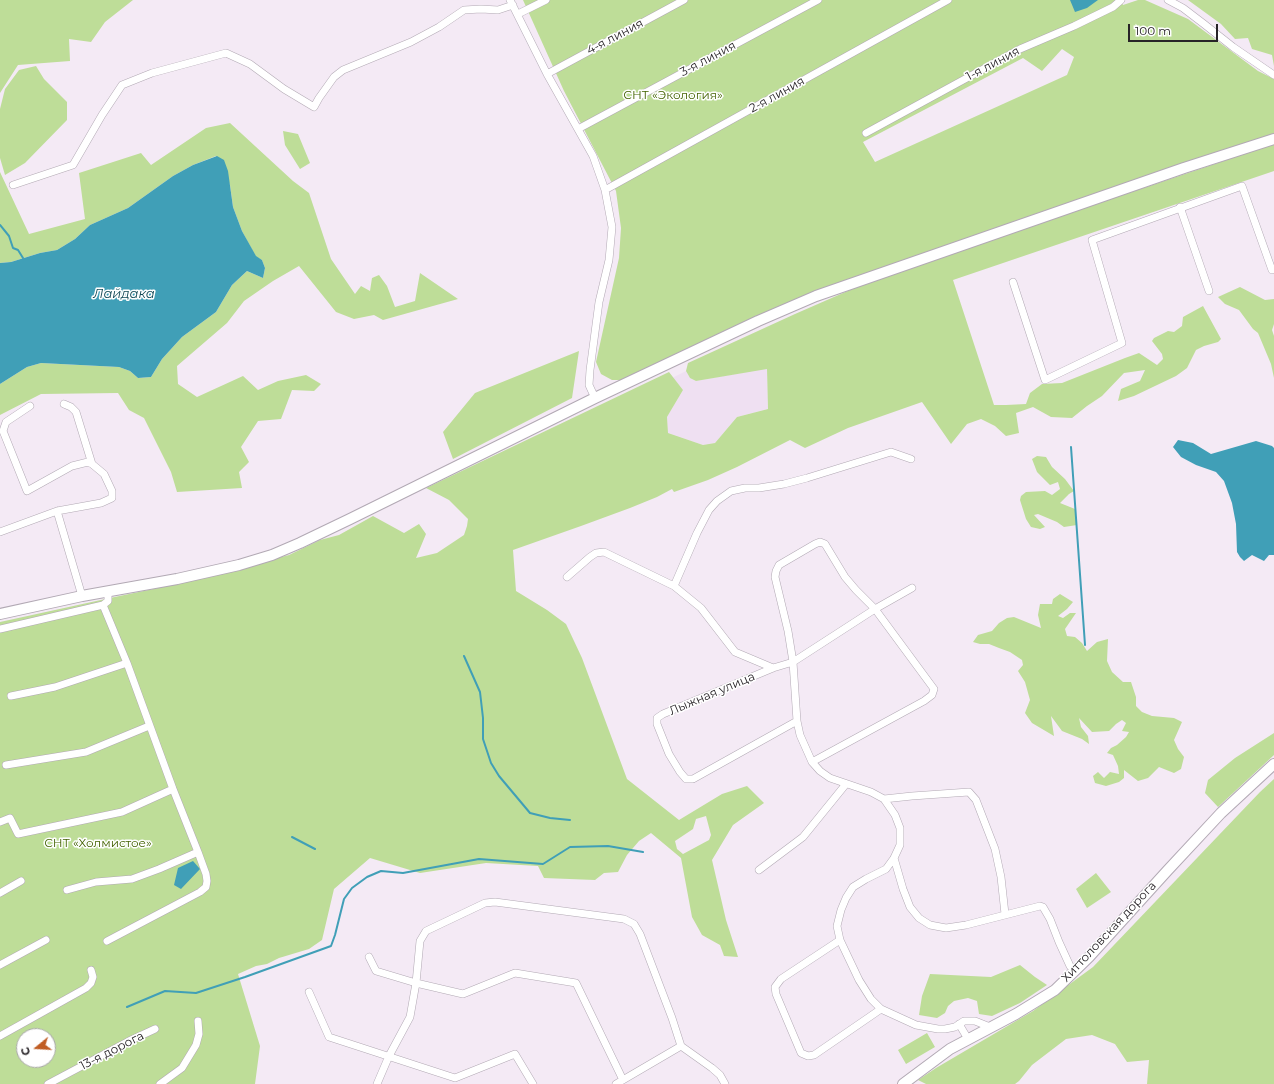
<!DOCTYPE html>
<meta charset="utf-8">
<style>
body{margin:0}
#map{position:relative;width:1274px;height:1084px;overflow:hidden;background:#f4eaf5;font-family:Montserrat,sans-serif}
canvas{display:block}
.north{position:absolute;left:16px;top:1028px;width:40px;height:40px;box-sizing:border-box;background:#fff;border:1px solid #a9a7a9;border-radius:50%;rotate:252deg;font-size:11px;font-weight:700;line-height:16px;text-align:center;color:#272327}
.north::after{content:'';display:block;margin:auto;width:14px;height:18px;background:#c05d24;clip-path:polygon(50% 0,100% 100%,50% 72%,0 100%)}
.scale{position:absolute;left:1128px;top:24px;width:90px;height:18px;box-sizing:border-box;border:2px solid #272327;border-top:0;padding-left:5px;font-size:12px;line-height:14px;white-space:nowrap;color:#272327;-webkit-text-stroke:3px #fff;paint-order:stroke}
</style>
<div id="map">
<canvas width="1274" height="1084"></canvas>
<div class="north">С</div>
<div class="scale">100 m</div>
</div>
<script>
const c = document.querySelector('canvas').getContext('2d');
c.lineJoin = 'round';
function fillPath(path, color) {
  c.fillStyle = color;
  c.fill(path, 'evenodd');
}
function shape(rows) {
  const path = new Path2D();
  for (const r of rows) {
    path.moveTo(r[0], r[1]);
    for (let i = 2; i < r.length; i += 2) path.lineTo(r[i], r[i + 1]);
  }
  return path;
}
function strokePath(path, color, width, dash) {
  c.strokeStyle = color;
  c.lineWidth = width;
  c.lineCap = dash ? 'butt' : 'round';
  c.setLineDash(dash || []);
  c.stroke(path);
}
function drawText(font, color, halo, rows, align = 'center') {
  c.font = font + ' Montserrat,sans-serif';
  c.lineWidth = 3;
  c.setLineDash([]);
  c.textBaseline = 'middle';
  c.strokeStyle = halo;
  c.fillStyle = color;
  for (const [text, x, y, turn = 0] of rows) {
    c.save();
    c.translate(x, y);
    c.rotate((+turn || 0) * Math.PI / 180);
    c.textAlign = isNaN(turn) ? turn : align;
    if (halo) c.strokeText(text, 0, 0);
    c.fillText(text, 0, 0);
    c.restore();
  }
}
fillPath(shape([
 [767,368,768,409,737,417,715,443,703,445,668,433,667,417,683,390,672,378,686,371,690,378,696,381]
]), '#efe0f2');
fillPath(shape([
 [0,0,133,0,105,22,91,42,69,39,70,61,18,65,0,93],
 [523,0,1121,0,1123,5,1138,0,1145,0,1188,19,1258,71,1274,79,1274,134,1038,213,757,316,623,380,612,380,601,374,596,362,619,258,621,228,616,191,564,91],
 [1062,49,1074,57,1067,75,875,162,863,142,1023,58,1042,71],
 [1188,0,1274,0,1274,66,1272,55,1252,49,1248,38,1235,39,1221,24],
 [36,66,44,79,67,102,67,120,25,163,5,175,0,158,0,109,5,89,19,70],
 [230,123,293,181,309,193,331,259,355,294,361,286,370,291,372,278,379,275,387,286,395,307,415,301,420,273,458,299,383,320,374,315,354,319,336,312,299,266,273,281,244,301,227,323,177,366,178,384,197,397,243,376,258,390,278,381,306,375,321,384,314,391,292,390,281,419,258,421,241,447,249,462,239,472,242,488,177,492,171,472,144,418,129,410,118,393,41,394,0,415,0,384,27,367,41,363,119,367,130,371,138,378,151,377,162,359,182,337,216,312,232,285,247,271,263,278,265,268,262,260,256,257,242,231,233,207,230,185,216,156,193,165,173,176,128,208,90,225,75,239,57,250,40,253,11,262,0,263,0,172,29,234,85,219,79,173,141,153,151,165,206,128],
 [283,131,298,134,310,163,300,169,285,145],
 [1274,144,1274,171,953,280,994,405,1006,405,1026,404,1030,393,1042,384,1062,383,1125,358,1139,353,1157,365,1163,359,1162,354,1152,341,1154,338,1168,331,1174,332,1182,326,1183,317,1203,306,1221,339,1218,342,1204,346,1196,350,1187,368,1176,376,1134,396,1118,401,1121,389,1140,381,1145,370,1124,373,1102,396,1087,406,1072,418,1051,417,1033,407,1016,413,1019,433,1006,436,995,426,981,419,967,424,951,444,922,402,848,428,805,448,790,440,737,467,708,480,674,492,672,489,657,497,630,508,581,526,513,550,516,591,547,610,566,624,582,658,627,779,679,820,722,794,747,786,764,803,733,825,712,860,726,920,738,957,724,956,720,945,702,935,692,917,681,858,651,833,639,841,627,855,618,872,604,873,595,880,544,878,538,866,486,863,420,873,370,858,334,889,322,940,309,949,279,958,267,964,256,966,238,974,260,1046,255,1084,0,1084,0,622,110,598,177,584,289,555,320,540,339,535,373,516,404,533,419,524,426,534,416,558,437,553,464,535,467,526,468,519,449,500,426,488,669,372,683,390,667,417,668,433,703,445,715,443,737,417,768,409,767,369,696,381,690,378,686,371,688,363,795,314,882,276],
 [706,816,711,835,709,840,683,854,677,849,675,841,693,829,696,819],
 [24,1036,48,1036,48,1060,24,1060],
 [1240,287,1265,300,1274,299,1274,324,1272,330,1274,336,1274,378,1271,364,1258,333,1253,329,1239,310,1225,304,1218,297],
 [579,351,572,398,453,459,443,432,475,393],
 [1037,456,1046,457,1052,467,1065,479,1074,491,1069,494,1060,503,1075,509,1077,525,1064,527,1057,522,1038,514,1034,515,1045,527,1040,529,1031,527,1026,519,1020,500,1021,496,1026,492,1045,491,1052,495,1060,489,1058,482,1050,485,1037,472,1032,459],
 [1060,594,1073,602,1067,609,1058,616,1063,618,1070,613,1076,613,1065,629,1067,636,1075,637,1082,643,1087,651,1097,642,1108,639,1107,661,1112,672,1123,682,1131,682,1136,697,1136,706,1142,712,1152,716,1174,718,1182,722,1174,740,1178,749,1184,757,1181,769,1174,773,1159,767,1148,778,1138,781,1124,770,1124,778,1119,782,1106,786,1095,783,1093,776,1098,772,1104,778,1110,772,1119,774,1118,766,1113,755,1107,753,1111,748,1117,745,1126,737,1129,732,1122,731,1126,723,1122,720,1116,724,1109,731,1092,732,1079,718,1081,727,1088,736,1089,744,1082,739,1062,731,1051,716,1054,736,1032,723,1025,713,1030,700,1025,682,1018,671,1023,665,1022,660,1010,652,999,648,989,644,980,644,973,642,978,635,992,631,999,623,1007,618,1014,617,1041,628,1038,615,1040,604,1052,604,1053,599],
 [1274,733,1274,755,1218,807,1205,793,1208,780,1235,758],
 [1274,779,1274,1084,1147,1084,1149,1060,1127,1062,1115,1044,1092,1035,1066,1039,1032,1065,1019,1081,1015,1084,926,1084,918,1080,936,1068,1033,1011,1093,967,1260,792],
 [1096,873,1111,892,1087,908,1076,889],
 [1020,965,1035,977,1047,985,1020,1003,992,1016,979,1014,977,1001,968,998,954,1001,948,1006,945,1013,937,1018,919,1015,922,996,930,974,991,977],
 [927,1033,935,1047,906,1064,898,1050]
]), '#bedd98');
fillPath(shape([
 [1070,0,1098,0,1087,8,1075,12],
 [217,156,224,160,228,171,233,207,242,231,256,256,262,260,265,268,263,278,247,271,232,285,216,312,182,337,162,359,151,377,138,378,130,371,119,367,41,363,27,367,0,384,0,263,11,262,40,253,57,250,75,239,90,225,128,208,173,176,193,165],
 [1178,440,1193,443,1211,454,1256,441,1272,446,1274,448,1274,555,1269,555,1264,561,1252,555,1244,561,1240,557,1237,552,1236,524,1232,503,1224,481,1216,472,1196,465,1181,457,1173,447],
 [193,861,200,869,181,889,174,885,178,868]
]), '#409fb7');
strokePath(shape([
 [0,225,9,236,13,248,18,250,23,258],
 [1071,447,1085,645],
 [464,656,480,692,483,718,483,739,491,763,499,776,530,813,550,818,570,820],
 [292,837,315,849],
 [127,1007,165,991,196,993,245,977,331,946,335,935,344,899,352,888,367,877,381,871,403,873,479,859,543,864,570,847,608,846,643,852]
]), '#409fb7', 2);
const street = shape([
 [510,0,547,74,593,156,605,190,612,227,609,260,599,302,590,370,589,385,595,398],
 [1168,0,1183,8,1204,24,1233,47,1274,75],
 [518,14,546,0],
 [547,74,684,0],
 [578,129,818,0],
 [866,133,1020,49,1074,26,1113,7,1121,0],
 [13,185,73,165,102,115,122,85,152,73,226,53,250,64,284,89,314,107,319,98,334,77,343,70,411,42,439,27,464,10,481,9,498,10,513,5],
 [605,190,948,0],
 [1180,207,1209,291],
 [1013,282,1045,380,1122,343,1092,240,1242,186,1272,270,1274,269],
 [30,406,6,422,3,431,27,491,72,466,88,462,92,464,76,412,71,407,64,404],
 [57,511,101,503,112,498,112,491,104,474,92,464],
 [0,532,57,511,82,596],
 [567,577,590,557,596,553,604,552,674,586,701,608,735,652,773,668],
 [674,586,697,533,709,510,717,501,731,491,745,488,759,488,784,484,807,478,891,452,911,459],
 [0,629,103,605],
 [11,696,55,687,127,663],
 [797,721,693,779,686,779,680,772,669,754,657,724,657,718,663,714,773,668,793,662,875,609,912,588],
 [812,762,924,701,932,695,934,689,875,609,856,590,845,577,825,544,820,542,815,544,779,565,776,571,775,577,788,631,793,662,797,721,800,735,812,762,820,771,830,778,871,792,884,799,895,815,900,828,900,845,894,858,886,869,866,879,853,887,846,898,841,910,837,926,840,940,859,980,871,999,881,1009,916,1025,938,1029,945,1029,955,1027,964,1021,975,1021,990,1027],
 [6,765,86,752,149,726],
 [884,799,912,796,969,792,976,800,995,849,1001,877,1005,914],
 [0,822,10,818,18,834,122,812,173,789],
 [894,858,903,889,910,907,919,918,930,925,946,928,966,925,1040,906,1043,907,1050,919,1059,942,1070,966,1074,970],
 [759,870,803,837,846,784],
 [67,890,96,882,132,879,159,869,198,852,173,789,127,663,103,605,108,601,108,592],
 [0,893,21,881],
 [840,940,781,979,775,987,776,994,801,1053,808,1056,814,1055,881,1009],
 [107,941,200,892,206,887,207,881,206,874,198,852],
 [369,957,376,971,416,983,463,994,515,973,576,983,623,1080],
 [0,965,46,940],
 [309,992,329,1037,455,1078,515,1054,533,1084],
 [959,1024,968,1039],
 [0,1036,86,988,91,983,93,977,91,970],
 [48,1084,129,1041,155,1029],
 [160,1084,182,1068,196,1045,199,1034,198,1021],
 [377,1084,389,1056,410,1017,416,983,420,941,426,931,485,903,495,902,624,919,634,924,640,934,672,1018,681,1046,712,1068,720,1075,725,1084],
 [616,1084,681,1046]
]);
const secondary = shape([
 [0,614,82,596,177,579,239,565,272,555,300,543,350,519,595,398,758,321,816,296,1184,168,1274,139],
 [903,1084,950,1049,1016,1014,1055,990,1089,957,1167,871,1221,813,1274,764]
]);
strokePath(street, '#b2a9b4', 8);
strokePath(secondary, '#b2a9b4', 12);
strokePath(street, '#fff', 7);
strokePath(secondary, '#fff', 10);
drawText('12px', '#272327', '#fff', [
 ["4-я линия",615,37,-28],
 ["3-я линия",708,59,-28],
 ["1-я линия",993,64,-28],
 ["2-я линия",777,95,-29],
 ["Лыжная улица",712,694,-23],
 ["Хиттоловская дорога",1109,932,-47],
 ["13-я дорога",112,1051,-27]
]);
drawText('12px', '#426200', '#fff', [
 ["СНТ «Экология»",673,95],
 ["СНТ «Холмистое»",98,843]
]);
drawText('italic 13px', '#134a57', '#fff', [
 ["Лайдака",124,294]
]);
</script>
